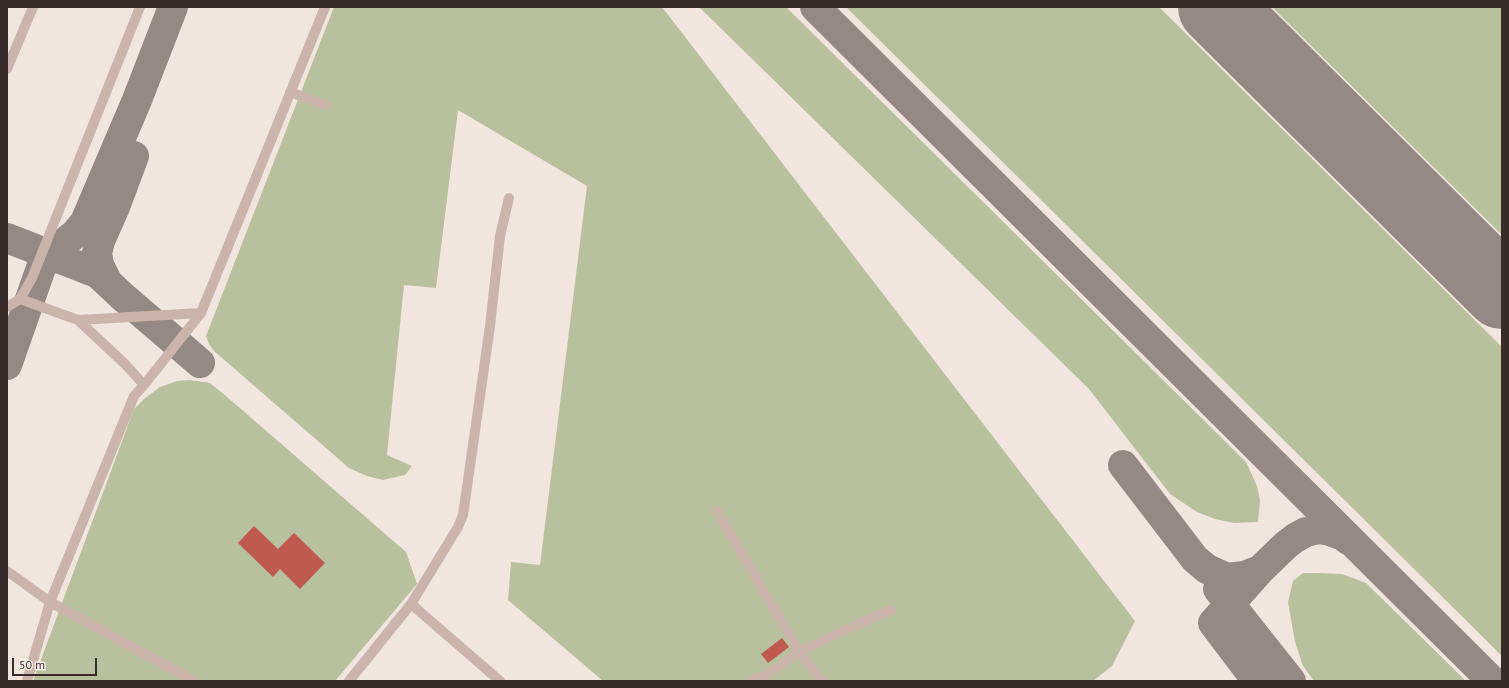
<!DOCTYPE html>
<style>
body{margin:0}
#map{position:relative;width:1509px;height:688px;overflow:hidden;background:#f1e6df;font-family:"PT Sans",sans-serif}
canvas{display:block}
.frame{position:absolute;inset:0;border:8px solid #372c2a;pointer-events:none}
.scale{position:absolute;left:12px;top:658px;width:85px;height:18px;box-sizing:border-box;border:2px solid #372c2a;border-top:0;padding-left:5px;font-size:12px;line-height:14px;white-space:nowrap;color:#372c2a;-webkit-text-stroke:3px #f9f1eb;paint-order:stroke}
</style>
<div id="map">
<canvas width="1509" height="688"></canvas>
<div class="frame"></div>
<div class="scale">50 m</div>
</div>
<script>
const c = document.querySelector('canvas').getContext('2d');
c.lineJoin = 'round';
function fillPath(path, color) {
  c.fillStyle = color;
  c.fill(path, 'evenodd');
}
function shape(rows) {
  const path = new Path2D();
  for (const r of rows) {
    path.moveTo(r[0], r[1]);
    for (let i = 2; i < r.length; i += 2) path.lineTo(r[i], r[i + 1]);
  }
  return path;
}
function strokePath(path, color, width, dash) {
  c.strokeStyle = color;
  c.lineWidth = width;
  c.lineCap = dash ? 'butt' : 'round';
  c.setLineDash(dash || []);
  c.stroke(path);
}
fillPath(shape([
 [334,7,662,7,1135,621,1112,666,1093,681,603,681,508,600,511,562,540,565,587,186,458,110,436,288,404,285,387,455,412,466,405,475,383,480,367,476,349,468,214,351,209,344,206,336],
 [699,7,786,7,1246,462,1257,486,1260,500,1258,522,1234,523,1215,519,1197,512,1170,494,1089,389],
 [846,7,1159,7,1502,347,1502,656],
 [1272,7,1502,7,1502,235,1277,12],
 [190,380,210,383,226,396,406,552,417,584,335,681,33,681,134,409,144,399,160,387,177,381],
 [1303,573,1318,573,1342,574,1366,583,1466,681,1314,681,1303,666,1295,642,1288,602,1293,581]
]), '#b9c09f');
strokePath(shape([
 [815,7,1492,681],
 [7,238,94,272],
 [93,269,123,297,200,363],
 [108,283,99,265,97,253,100,241,115,207,134,156],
 [7,365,41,268,49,255,75,234,85,222,137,100,173,7],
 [1123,465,1195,559,1207,569,1227,578,1244,576,1260,570],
 [1218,589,1291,681],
 [1257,681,1213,623,1260,570,1286,545,1295,538,1306,532,1319,529,1330,531,1343,536,1350,541]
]), '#948984', 30);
strokePath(shape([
 [1216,7,1502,291]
]), '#948984', 76);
fillPath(shape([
 [254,526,278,549,294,533,325,563,300,589,280,569,273,577,238,543],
 [782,638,789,647,768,663,761,654]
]), '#bf5b4e');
strokePath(shape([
 [7,69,33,7],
 [290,92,325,105],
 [20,299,78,320,201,313,325,7],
 [7,307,20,299,32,278,140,7],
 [144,385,201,313],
 [717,511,799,652,836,634,891,610],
 [7,571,50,602,194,681],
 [411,604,458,527,463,515,490,326,500,236,509,198],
 [27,681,50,602,134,396,144,385,125,364,78,320],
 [349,681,411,604,500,681],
 [751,681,764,676,799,652,822,681]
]), '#c9b5ab', 10);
</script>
